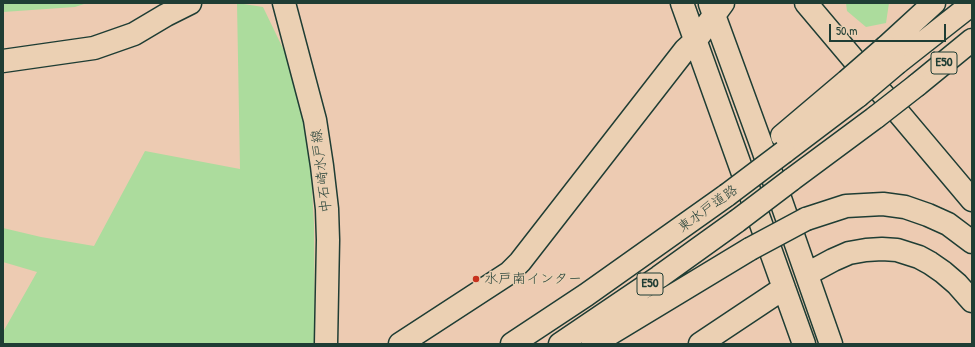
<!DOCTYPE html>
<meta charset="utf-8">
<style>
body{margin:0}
#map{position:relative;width:975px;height:347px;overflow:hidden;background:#edcbb2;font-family:"Patrick Hand",sans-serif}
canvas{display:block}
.frame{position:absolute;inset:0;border:4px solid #1f3d34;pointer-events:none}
.scale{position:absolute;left:829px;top:24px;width:117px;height:18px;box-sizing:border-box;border:2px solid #1f3d34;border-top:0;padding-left:5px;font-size:12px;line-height:14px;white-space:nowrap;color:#1f3d34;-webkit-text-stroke:3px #ebd0b3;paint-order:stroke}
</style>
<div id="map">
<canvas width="975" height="347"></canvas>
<div class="frame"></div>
<div class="scale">50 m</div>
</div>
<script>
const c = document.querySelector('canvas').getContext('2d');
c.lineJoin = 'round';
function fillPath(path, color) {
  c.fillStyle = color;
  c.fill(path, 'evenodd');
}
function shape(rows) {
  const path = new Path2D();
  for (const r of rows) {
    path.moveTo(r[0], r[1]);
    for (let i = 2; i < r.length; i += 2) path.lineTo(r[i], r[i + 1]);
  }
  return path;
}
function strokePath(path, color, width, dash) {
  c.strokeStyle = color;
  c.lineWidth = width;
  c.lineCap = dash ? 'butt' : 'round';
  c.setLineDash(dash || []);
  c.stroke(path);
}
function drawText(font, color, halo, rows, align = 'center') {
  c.font = font + ' "Patrick Hand","Klee One",sans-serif';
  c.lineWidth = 3;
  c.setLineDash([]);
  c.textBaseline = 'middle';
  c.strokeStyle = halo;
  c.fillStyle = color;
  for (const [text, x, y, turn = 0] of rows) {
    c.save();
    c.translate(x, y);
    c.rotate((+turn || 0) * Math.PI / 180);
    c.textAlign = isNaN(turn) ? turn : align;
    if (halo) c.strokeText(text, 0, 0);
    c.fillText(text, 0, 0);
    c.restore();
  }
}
fillPath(shape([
 [3,3,87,3,75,7,3,12],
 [237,3,263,7,291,65,310,154,314,224,315,344,3,344,3,332,37,272,3,262,3,228,41,237,94,246,145,151,240,169],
 [846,3,889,3,886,23,866,27,847,11]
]), '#acdc9d');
const minor = shape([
 [682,3,804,344],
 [710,4,760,141,831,344],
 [3,61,94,48,134,34,166,15,190,3],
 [807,274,833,260,849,253,866,250,882,249,897,250,919,257,930,263,943,272,957,284,972,301],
 [400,344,509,273,520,262,685,50,696,40,723,3],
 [700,344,784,288]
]);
const major = shape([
 [284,3,315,120,322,166,327,209,328,240,326,344]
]);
const highway = shape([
 [806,3,972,200],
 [886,47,934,3],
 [897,63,972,4],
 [917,85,972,40],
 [782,136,847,81],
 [784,152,858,96],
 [791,180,876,117],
 [806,219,846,206,883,204,905,207,928,215,948,224,972,242],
 [512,344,586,295,727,195],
 [560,344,659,277,737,221],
 [593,344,750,249]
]);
strokePath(minor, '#1f3d34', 25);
strokePath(major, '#1f3d34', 25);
strokePath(highway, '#1f3d34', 25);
strokePath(minor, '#ebd0b3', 22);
strokePath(major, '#ebd0b3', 22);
strokePath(highway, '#ebd0b3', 22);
const highwayBridge = shape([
 [847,81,886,47],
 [858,96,897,63],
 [876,117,917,85],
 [727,195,784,152],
 [737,221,791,180],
 [750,249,806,219]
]);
strokePath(highwayBridge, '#1f3d34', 25, []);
strokePath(highwayBridge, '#ebd0b3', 22);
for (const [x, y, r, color] of [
 [476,279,4,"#c8321e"]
]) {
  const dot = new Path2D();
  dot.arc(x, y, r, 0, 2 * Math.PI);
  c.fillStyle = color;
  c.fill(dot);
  strokePath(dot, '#ebd0b3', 1.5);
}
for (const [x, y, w] of [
 [944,63,26],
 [650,284,26]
]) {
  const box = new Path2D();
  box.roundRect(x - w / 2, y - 11, w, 22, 3);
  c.fillStyle = '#ebd0b3';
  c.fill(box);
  strokePath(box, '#1f3d34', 1);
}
drawText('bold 13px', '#1f3d34', null, [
 ["E50",944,63],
 ["E50",650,284]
]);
drawText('14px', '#1f3d34', '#ebd0b3', [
 ["中石崎水戸線",322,171,-97],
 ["東水戸道路",708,209,-36]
]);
drawText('14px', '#1f3d34', '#ebd0b3', [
 ["水戸南インター",484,279]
], 'left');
</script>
